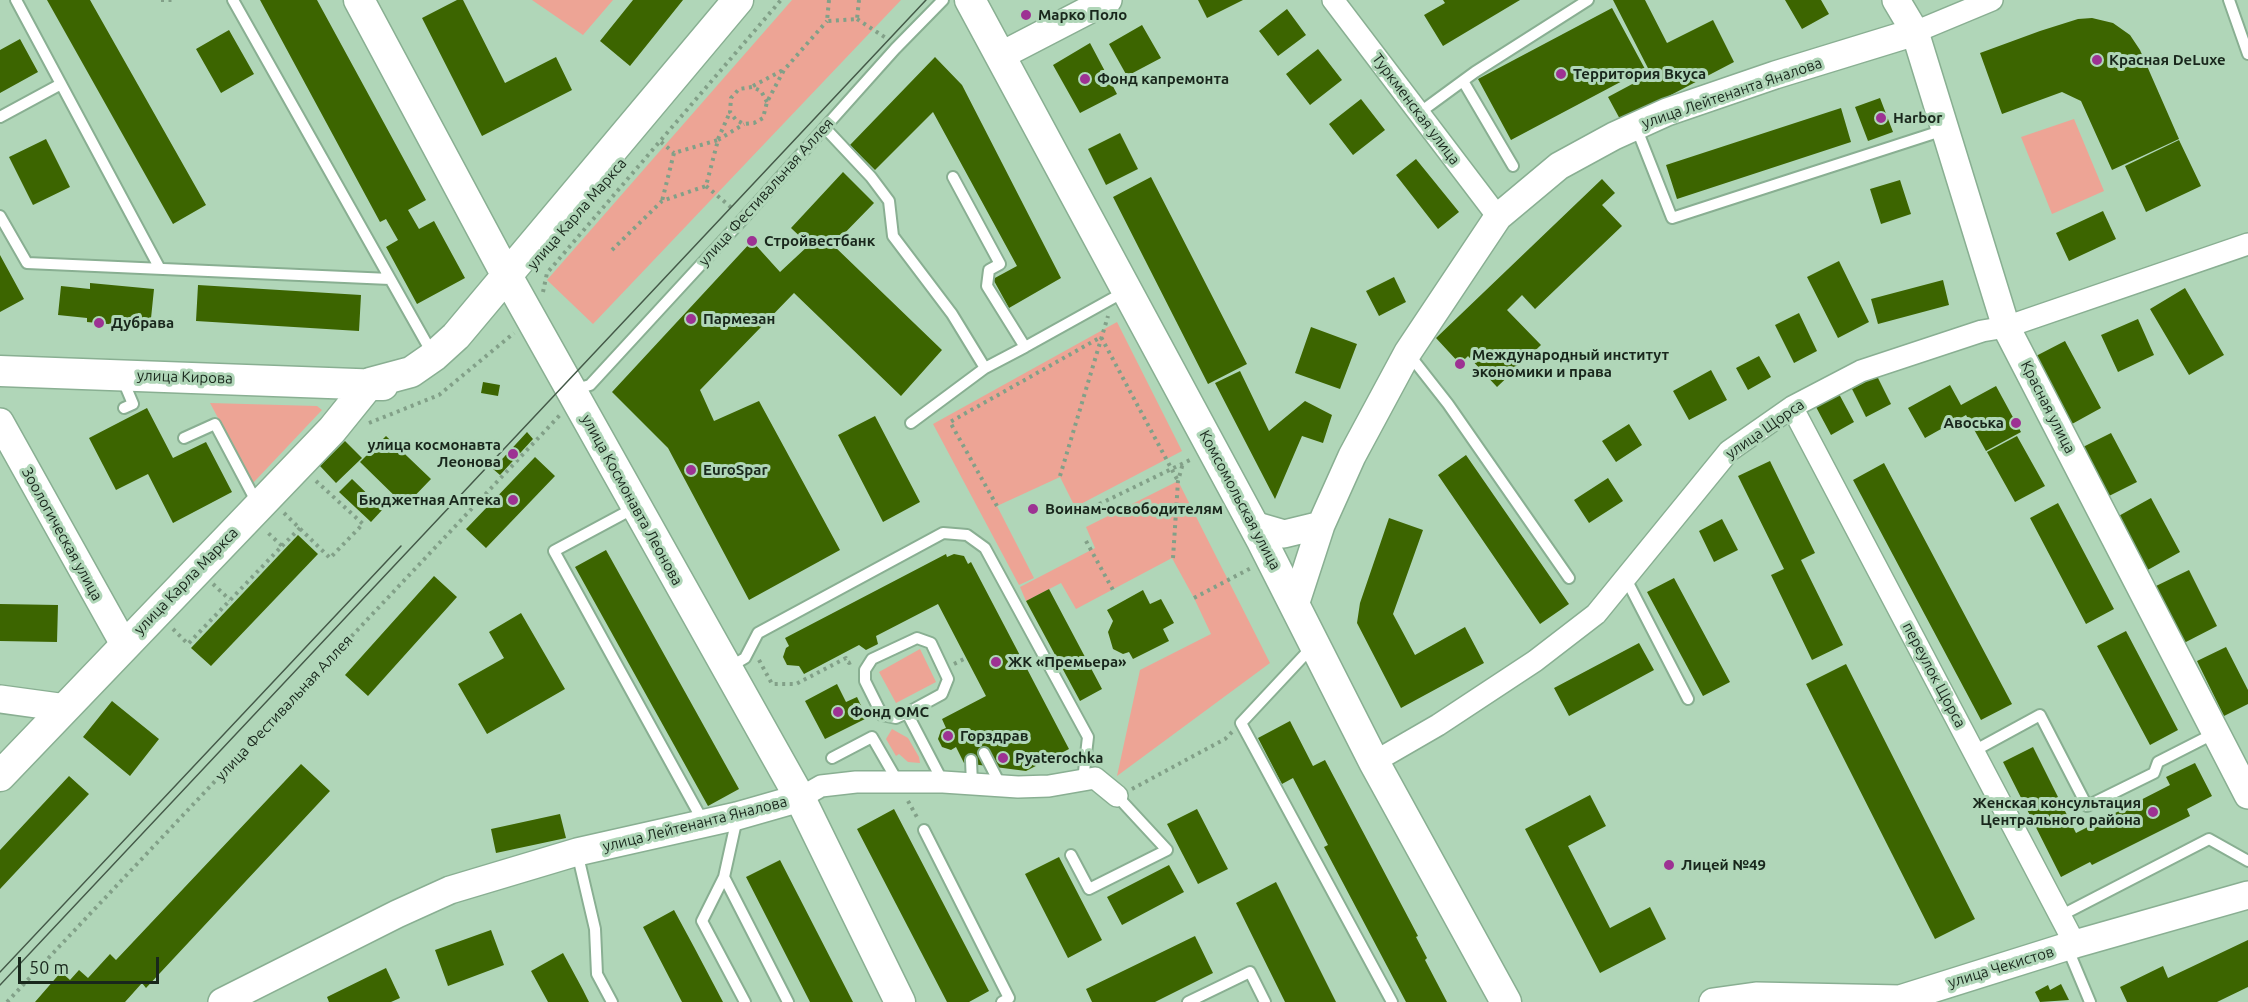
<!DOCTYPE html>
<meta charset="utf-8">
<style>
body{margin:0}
#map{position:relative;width:2248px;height:1002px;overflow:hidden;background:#b0d6b8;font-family:Ubuntu,sans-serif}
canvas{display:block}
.scale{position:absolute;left:18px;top:957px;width:141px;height:27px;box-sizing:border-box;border:3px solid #19271c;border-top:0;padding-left:8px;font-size:18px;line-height:21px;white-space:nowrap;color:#19271c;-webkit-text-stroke:4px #b0d6b8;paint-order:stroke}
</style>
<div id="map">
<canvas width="2248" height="1002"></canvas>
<div class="scale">50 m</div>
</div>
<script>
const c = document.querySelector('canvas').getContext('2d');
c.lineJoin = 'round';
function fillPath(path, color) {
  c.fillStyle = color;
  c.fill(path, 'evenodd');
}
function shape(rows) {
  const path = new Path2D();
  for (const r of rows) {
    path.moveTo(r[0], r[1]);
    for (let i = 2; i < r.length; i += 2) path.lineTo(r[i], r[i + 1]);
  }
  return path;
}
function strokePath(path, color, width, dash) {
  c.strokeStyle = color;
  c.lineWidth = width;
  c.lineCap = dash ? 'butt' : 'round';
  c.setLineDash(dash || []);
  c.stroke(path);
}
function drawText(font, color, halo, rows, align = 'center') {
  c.font = font + ' Ubuntu,sans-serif';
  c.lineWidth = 6;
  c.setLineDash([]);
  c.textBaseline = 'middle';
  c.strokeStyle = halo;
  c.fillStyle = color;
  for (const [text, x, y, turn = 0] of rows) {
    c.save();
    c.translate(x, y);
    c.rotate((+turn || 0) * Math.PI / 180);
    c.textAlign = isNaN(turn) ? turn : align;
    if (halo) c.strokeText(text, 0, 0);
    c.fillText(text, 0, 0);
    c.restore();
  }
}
fillPath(shape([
 [532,0,613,0,583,35],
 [792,0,901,0,593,324,547,280],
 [2074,119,2104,191,2052,214,2021,137],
 [1117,322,1182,451,1075,507,1060,477,997,506,1034,578,1019,585,933,424],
 [210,403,317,406,322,410,253,483],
 [1178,481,1270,663,1117,776,1140,670,1211,634,1194,598,1172,558,1076,609,1061,583,1026,601,1020,587,1095,548,1086,527],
 [920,649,936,682,896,703,879,672],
 [892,729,908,738,919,757,920,763,908,762,899,754,896,756,886,739]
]), '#eda495');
fillPath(shape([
 [47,0,90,0,206,205,173,224],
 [260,0,317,0,426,200,408,210,419,229,434,221,465,278,417,304,386,247,398,240,386,219,380,222],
 [457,0,463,0,505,83,556,57,572,90,482,136,422,18],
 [633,0,683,0,630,66,600,41],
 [1198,0,1243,0,1207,18],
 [1443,0,1520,0,1443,46,1424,15,1445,3],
 [1613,0,1645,0,1667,43,1713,20,1734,62,1621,121,1608,97,1651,74],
 [1785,0,1821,0,1829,14,1802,29],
 [1612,8,1645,69,1511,140,1478,79],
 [1287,9,1306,35,1278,56,1259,31],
 [2092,18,2113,23,2130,35,2140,50,2179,139,2112,170,2081,101,2062,92,2002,114,1980,53,2040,31,2078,19],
 [1142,25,1161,58,1127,76,1109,44],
 [229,30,254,74,221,93,196,49],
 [20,39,38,72,0,93,0,50],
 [1090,43,1117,94,1080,113,1053,65],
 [1318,49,1342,80,1310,105,1286,74],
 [935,57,962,85,1061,278,1009,308,993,279,1017,266,933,112,875,170,850,145],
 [1880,98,1893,132,1868,141,1855,107],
 [1361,99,1385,130,1353,155,1329,124],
 [1841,108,1851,142,1677,199,1666,165],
 [1120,133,1138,169,1106,185,1088,149],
 [46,139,70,187,33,205,9,157],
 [2179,140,2201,186,2146,212,2125,166],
 [1416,159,1459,212,1438,229,1396,175],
 [843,172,874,203,833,245,942,350,901,396,794,293,700,390,714,421,759,401,840,550,749,600,668,448,612,392,752,241,780,272,809,245,791,228],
 [1151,177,1247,364,1208,384,1113,197],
 [1602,179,1615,193,1602,205,1622,226,1535,309,1522,295,1507,310,1541,345,1497,387,1468,356,1460,364,1436,338],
 [1900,180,1911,214,1881,224,1870,189],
 [2103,211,2116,239,2069,261,2056,233],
 [0,255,24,299,0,312],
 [1839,261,1869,322,1838,338,1807,277],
 [1394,277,1406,302,1379,316,1366,291],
 [1943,280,1949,305,1878,324,1871,299],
 [90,283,154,289,150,328,87,322,87,318,58,315,61,286,90,289],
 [198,285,361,295,359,331,196,321],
 [2185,288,2224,355,2189,375,2150,309],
 [1799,313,1817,351,1794,363,1775,325],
 [2138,319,2154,355,2118,372,2101,335],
 [1311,327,1357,344,1340,389,1295,373],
 [2065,341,2101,408,2072,424,2036,356],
 [1759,356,1771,377,1748,390,1736,368],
 [1711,370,1727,400,1689,420,1673,391],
 [1240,371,1269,431,1305,401,1332,415,1323,443,1302,436,1275,499,1215,383],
 [1877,376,1891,404,1866,417,1852,389],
 [483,382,500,385,498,396,481,393],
 [1950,385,1961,405,1996,386,2021,432,1986,451,1966,415,1925,438,1908,408],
 [1839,394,1854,422,1831,435,1816,407],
 [147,408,173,458,206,442,232,492,173,523,148,474,116,490,89,438],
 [875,416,920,502,883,522,838,435],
 [1629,424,1642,445,1616,462,1602,441],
 [527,432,533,439,500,475,493,469],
 [2111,433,2137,482,2109,496,2083,447],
 [386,436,431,479,405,506,360,462],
 [2017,436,2045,486,2015,502,1987,452],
 [345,441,362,458,336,483,320,466],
 [1466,455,1569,604,1540,624,1438,475],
 [535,457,555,476,486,548,466,529],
 [1770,461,1815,553,1801,560,1843,645,1812,660,1771,575,1784,569,1738,476],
 [1884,463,2012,704,1981,720,1853,480],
 [1608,478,1623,501,1589,523,1574,500],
 [352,479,383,509,371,522,339,492],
 [2151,498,2180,552,2144,572,2115,518],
 [2058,503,2114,609,2086,624,2030,518],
 [1389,518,1423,530,1393,614,1415,655,1465,627,1484,663,1401,708,1357,623,1360,603],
 [1722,519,1738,550,1714,562,1699,531],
 [298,535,318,554,211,666,191,648],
 [606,550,739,789,708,806,575,567],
 [946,554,947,557,954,554,964,556,968,564,971,562,1069,749,1026,771,964,763,956,747,951,750,942,747,938,739,941,730,946,728,942,719,986,696,938,604,876,636,878,644,866,650,859,645,804,674,799,666,787,665,783,657,786,648,789,646,785,638],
 [2189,570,2217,626,2184,643,2156,586],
 [434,576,457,597,368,696,345,675],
 [1674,578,1730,682,1703,696,1647,592],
 [1049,589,1102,689,1080,701,1026,601],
 [1143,590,1150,604,1161,599,1174,623,1163,629,1169,641,1133,659,1129,652,1123,654,1113,649,1108,632,1113,621,1107,610],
 [0,604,58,605,57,642,0,641],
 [521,613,565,689,487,734,458,684,504,658,489,632],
 [2126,631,2178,730,2150,745,2097,646],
 [1639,643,1654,670,1569,716,1554,688],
 [2226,647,2248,690,2248,704,2224,716,2197,661],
 [1846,664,1975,919,1935,939,1806,684],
 [837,684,846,702,857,697,867,718,825,739,805,701],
 [112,701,159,739,130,776,83,737],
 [1290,721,1313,766,1325,760,1418,936,1416,937,1427,958,1425,960,1447,1002,1406,1002,1324,847,1328,845,1293,778,1282,784,1258,738],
 [2033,747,2076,833,2170,785,2166,777,2195,763,2212,796,2187,809,2190,816,2092,865,2090,862,2061,877,2003,762],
 [301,764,330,791,146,988,142,983,125,1002,35,1002,61,972,70,980,79,970,88,978,110,954,116,960],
 [69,776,89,794,0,889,0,850],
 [1590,795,1606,826,1568,846,1610,928,1650,907,1666,939,1600,973,1525,829],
 [894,809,989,991,969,1002,947,1002,857,829],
 [1197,809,1228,869,1198,884,1167,824],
 [560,814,566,838,496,853,491,829],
 [1059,857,1102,940,1068,958,1025,874],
 [780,860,853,1002,810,1002,746,877],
 [1169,865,1184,892,1122,925,1107,897],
 [1276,882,1336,1002,1285,1002,1236,903],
 [674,910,694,947,723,1002,682,1002,643,927],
 [491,930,504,965,448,986,435,950],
 [1195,936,1213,973,1155,1002,1092,1002,1086,989],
 [2248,940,2248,987,2217,1002,2127,1002,2120,987,2163,966,2168,978],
 [563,953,583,990,589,1002,548,1002,531,971],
 [386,968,400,998,391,1002,329,1002,327,997],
 [2061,984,2069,1000,2040,1002,2035,992,2048,985,2050,990]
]), '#3c6500');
const service = shape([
 [16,0,159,267],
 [233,0,432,353],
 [2229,0,2248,54],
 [1463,81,1513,166],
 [1419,113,1475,72,1588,0],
 [0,117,61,84],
 [1636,127,1672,218,1944,130],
 [825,128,871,177,889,201,893,236,952,314,985,368],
 [953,177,1000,264,989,270,987,286,1025,347,1124,292],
 [0,216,27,263,390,279],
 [1408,353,1448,404,1569,578],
 [122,378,133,404,124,408],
 [573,390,590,385,742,220,895,49,943,0],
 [911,423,985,368,1025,347],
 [184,438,215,424,257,503],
 [636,507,554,551,704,823],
 [1625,577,1688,699],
 [1312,647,1241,723,1392,1002],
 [728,668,745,658,758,633,943,533,967,535,985,548,1088,737,1083,780],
 [907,713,896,718,882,715,865,681,865,670,872,659,917,638,931,643,948,679,942,694,907,713,943,782],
 [1974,751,2040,715,2087,806,2154,773,2158,762,2215,733],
 [984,753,1001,786],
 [832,758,872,737,898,782],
 [971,760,972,784],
 [737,818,724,877,702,921,745,1002],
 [924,830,1009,998,1002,1002],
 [577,852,595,929,597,974,612,1002],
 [1071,855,1089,889,1167,850,1117,796],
 [724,877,788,1002],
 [2060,916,2209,839,2248,861],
 [2067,947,2090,1002],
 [1188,1002,1250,972,1265,1002]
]);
const minor = shape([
 [1333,0,1498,217],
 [1915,32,1992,0],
 [1792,407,2075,944],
 [1374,762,1438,725,1535,661,1596,614,1729,451,1792,407,1861,371,1982,331,2006,327,2248,244],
 [800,798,821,786,856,782,943,782,1018,787,1049,786,1095,778,1117,796]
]);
const tertiary = shape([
 [1896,0,1915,32,2006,327,2248,795],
 [1000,56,1108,0],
 [0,422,125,646],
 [1253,525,1284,534,1321,525],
 [1295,605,1321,525,1352,456,1408,352,1498,217,1559,166,1614,136,1667,112,1775,75,1915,32],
 [0,699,66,708],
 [222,1002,397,914,450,890,577,852,737,816,800,798],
 [1713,1002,1756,996,1900,999,2075,944,2248,895]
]);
const secondary = shape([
 [359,0,501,265,800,798,900,1002],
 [970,0,1262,541,1374,762,1506,1002],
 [0,371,383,385],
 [0,776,332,430,370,383,411,372,434,356,456,336,738,0]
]);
strokePath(service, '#89af92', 14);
strokePath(minor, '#89af92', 24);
strokePath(tertiary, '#89af92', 30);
strokePath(secondary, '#89af92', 33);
strokePath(shape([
 [161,0,172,0],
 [829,0,827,21,857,19,859,0],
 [857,19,886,38],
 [753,86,783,70],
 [767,102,761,91,752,87,739,89,731,98,730,112,736,120,744,124,754,123,763,118,767,102,784,70,827,21],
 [718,139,730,112],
 [718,140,744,124],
 [661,142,674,153],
 [706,186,733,209],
 [612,250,662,201,706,186,718,140,674,153,662,201],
 [543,292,547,273,781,0],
 [369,423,439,395,514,333],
 [1060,476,1108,316],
 [997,506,950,422,1101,337,1178,481],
 [284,513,330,558,363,524,315,480],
 [1079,514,1192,459],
 [1086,541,1113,590],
 [282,546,300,528],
 [1173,558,1178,481,1183,463],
 [213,584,230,600],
 [1194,598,1251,568],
 [173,629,188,644,282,546,266,531],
 [759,660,772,684,796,684,846,658,849,663,853,661],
 [954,664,966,658],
 [1132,789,1225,739,1232,732],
 [908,801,918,819],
 [7,1002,560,415]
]), '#82a088', 4, [3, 4.5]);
strokePath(service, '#fff', 10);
strokePath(minor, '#fff', 21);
strokePath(tertiary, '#fff', 27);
strokePath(secondary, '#fff', 30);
strokePath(shape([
 [0,972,401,546],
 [0,985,926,0]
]), '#445948', 1.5);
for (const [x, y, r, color] of [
 [1026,15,6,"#9d3293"],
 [2097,60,6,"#9d3293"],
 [1561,74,6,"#9d3293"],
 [1085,79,6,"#9d3293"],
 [1881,118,6,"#9d3293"],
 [752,241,6,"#9d3293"],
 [691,319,6,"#9d3293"],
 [99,323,6,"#9d3293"],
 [1460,364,6,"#9d3293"],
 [2016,423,6,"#9d3293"],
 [513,454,6,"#9d3293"],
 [691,470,6,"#9d3293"],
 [513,500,6,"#9d3293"],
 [1033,509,6,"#9d3293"],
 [996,662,6,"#9d3293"],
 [838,712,6,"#9d3293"],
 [948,736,6,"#9d3293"],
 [1003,758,6,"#9d3293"],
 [2153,812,6,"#9d3293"],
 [1669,865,6,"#9d3293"]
]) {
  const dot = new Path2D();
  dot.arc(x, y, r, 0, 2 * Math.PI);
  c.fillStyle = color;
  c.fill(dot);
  strokePath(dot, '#b0d6b8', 2);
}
drawText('bold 15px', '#19271c', '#b0d6b8', [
 ["Марко Поло",1038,15],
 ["Красная DeLuxe",2109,60],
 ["Территория Вкуса",1573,74],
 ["Фонд капремонта",1097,79],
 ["Harbor",1893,118],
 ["Стройвестбанк",764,241],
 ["Пармезан",703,319],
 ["Дубрава",111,323],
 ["Международный институт",1472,355],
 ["экономики и права",1472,372],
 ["Авоська",2004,423,"right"],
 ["улица космонавта",501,445,"right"],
 ["Леонова",501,462,"right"],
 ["EuroSpar",703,470],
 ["Бюджетная Аптека",501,500,"right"],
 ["Воинам-освободителям",1045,509],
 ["ЖК «Премьера»",1008,662],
 ["Фонд ОМС",850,712],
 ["Горздрав",960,736],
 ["Pyaterochka",1015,758],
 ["Женская консультация",2141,803,"right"],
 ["Центрального района",2141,820,"right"],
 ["Лицей №49",1681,865]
], 'left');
drawText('15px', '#19271c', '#b0d6b8', [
 ["улица Лейтенанта Яналова",1732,93,-19],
 ["Туркменская улица",1416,109,53],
 ["улица Фестивальная Аллея",766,192,-48],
 ["улица Карла Маркса",577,214,-49],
 ["улица Кирова",185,377,2],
 ["Красная улица",2048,407,63],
 ["улица Щорса",1765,429,-35],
 ["улица Космонавта Леонова",632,500,61],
 ["Комсомольская улица",1240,500,62],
 ["Зоологическая улица",62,534,61],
 ["улица Карла Маркса",186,581,-46],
 ["переулок Щорса",1934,675,62],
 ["улица Фестивальная Аллея",284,708,-47],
 ["улица Лейтенанта Яналова",695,824,-14],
 ["улица Чекистов",2001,967,-17]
]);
</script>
